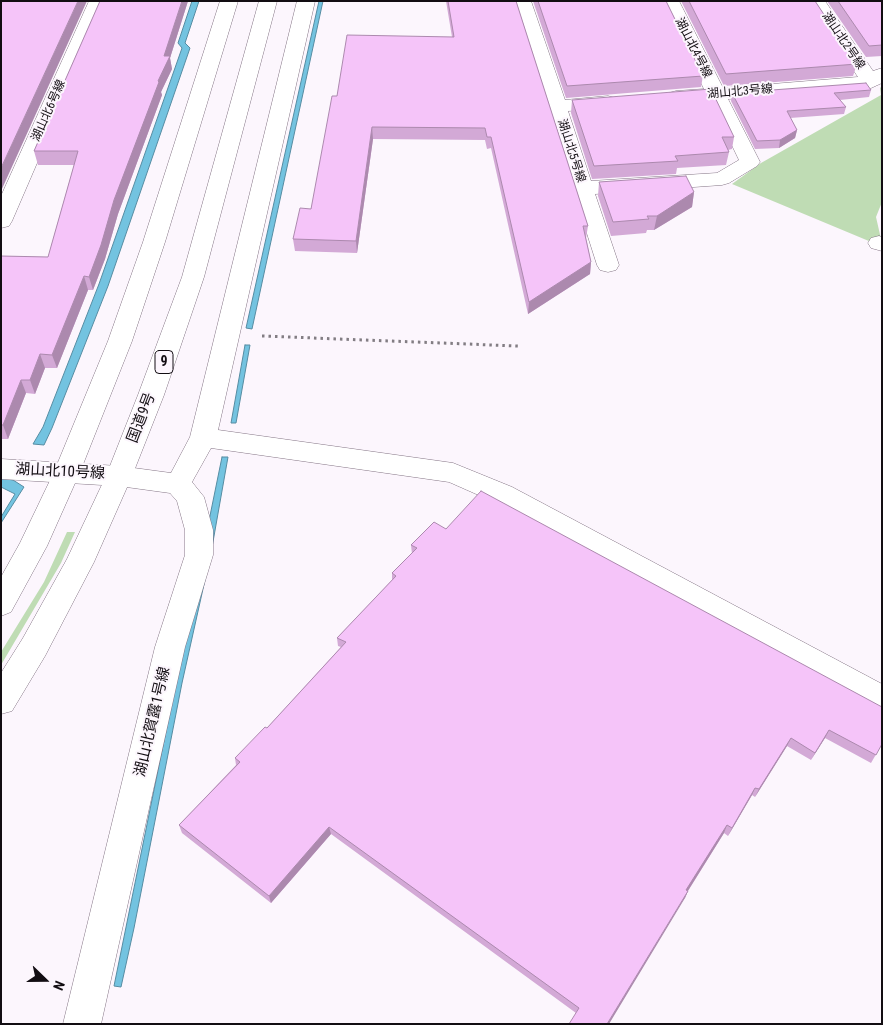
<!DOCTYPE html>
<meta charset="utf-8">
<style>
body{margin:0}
#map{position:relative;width:883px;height:1025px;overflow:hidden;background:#fcf6fd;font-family:"Roboto Condensed",sans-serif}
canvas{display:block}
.frame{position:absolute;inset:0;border:2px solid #120d12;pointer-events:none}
.north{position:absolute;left:20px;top:955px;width:50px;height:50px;-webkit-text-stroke:4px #fcf6fd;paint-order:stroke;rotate:112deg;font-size:14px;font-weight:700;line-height:20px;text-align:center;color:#120d12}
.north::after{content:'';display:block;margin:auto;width:18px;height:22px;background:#120d12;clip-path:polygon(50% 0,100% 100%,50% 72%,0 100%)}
</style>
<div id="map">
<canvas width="883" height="1025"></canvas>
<div class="frame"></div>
<div class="north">N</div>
</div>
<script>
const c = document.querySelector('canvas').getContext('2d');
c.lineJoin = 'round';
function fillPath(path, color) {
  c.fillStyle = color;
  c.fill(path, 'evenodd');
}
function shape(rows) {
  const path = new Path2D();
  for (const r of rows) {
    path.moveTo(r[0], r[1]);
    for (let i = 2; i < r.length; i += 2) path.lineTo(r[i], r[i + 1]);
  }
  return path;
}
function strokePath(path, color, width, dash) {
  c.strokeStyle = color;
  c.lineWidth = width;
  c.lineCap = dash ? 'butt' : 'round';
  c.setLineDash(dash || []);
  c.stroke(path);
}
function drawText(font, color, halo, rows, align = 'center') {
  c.font = font + ' "Roboto Condensed","Noto Sans JP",sans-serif';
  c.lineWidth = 4;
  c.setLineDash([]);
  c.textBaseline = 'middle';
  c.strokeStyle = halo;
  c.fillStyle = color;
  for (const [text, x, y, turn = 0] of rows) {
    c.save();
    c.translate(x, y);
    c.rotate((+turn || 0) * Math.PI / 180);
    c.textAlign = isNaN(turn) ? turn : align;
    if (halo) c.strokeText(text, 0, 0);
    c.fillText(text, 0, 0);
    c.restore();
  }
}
fillPath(shape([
 [882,86,882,202,876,217,881,239,876,244,732,184,761,163,881,95,880,88],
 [67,532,75,532,61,563,1,665,1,652,44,582]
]), '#bfdcb4');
const water = shape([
 [192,1,199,1,185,43,190,48,108,286,52,428,44,445,33,444,43,427,99,284,182,48,178,43,192,1],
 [319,1,323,1,252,329,246,328,319,1],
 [245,345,250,345,236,423,231,423,245,345],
 [222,457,228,457,211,553,182,683,134,928,121,987,114,986,222,457],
 [1,478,13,480,24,487,1,523,1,517,15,494,1,487,1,478]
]);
fillPath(water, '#73c3e0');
strokePath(water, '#568ca2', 1);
const minor = shape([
 [89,1,107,1,12,221,9,226,1,228,1,196,89,1],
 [297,1,315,1,218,430,453,463,512,487,882,684,882,713,871,710,492,501,449,482,211,448,192,482,204,497,213,530,213,555,185,647,101,1024,63,1024,155,647,185,555,185,530,177,501,170,493,119,486,1,479,1,459,119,466,171,473,190,437,297,1],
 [513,1,531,1,565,100,608,96,615,98,618,102,615,106,608,108,568,111,591,181,717,173,739,160,710,100,676,103,669,101,666,97,669,93,676,91,704,89,661,1,679,1,723,88,858,77,807,1,825,1,873,71,882,68,882,83,871,88,728,99,760,162,757,166,729,183,722,185,595,194,619,265,616,270,608,272,600,270,597,265,513,1],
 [879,236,882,237,882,251,871,248,868,243,871,238,879,236]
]);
const highway = shape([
 [220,1,238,1,165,242,132,341,80,472,47,546,11,612,1,616,1,577,20,543,54,472,108,341,143,242,220,1],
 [259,1,277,1,204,277,164,395,132,476,94,562,45,656,12,711,1,714,1,673,23,638,67,559,106,476,138,395,182,277,259,1]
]);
strokePath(minor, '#847585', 1);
strokePath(highway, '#847585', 1);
strokePath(shape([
 [262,336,518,346]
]), '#827d83', 3, [2.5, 4]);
fillPath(minor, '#fff');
fillPath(highway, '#fff');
fillPath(shape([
 [100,1,188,1,170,58,172,69,161,92,162,95,118,214,105,259,93,290,88,290,57,368,45,368,35,394,26,393,8,439,1,439,1,256,48,257,74,165,38,165,34,151],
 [446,1,516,1,588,226,586,238,591,262,590,274,528,314,491,148,487,149,485,140,373,139,357,253,295,251,293,239,311,209,337,96,452,37],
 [533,1,666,1,703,76,701,87,566,98],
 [681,1,815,1,857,64,853,76,724,86],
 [827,1,882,1,882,56,866,57],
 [871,90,869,97,840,100,846,107,844,114,790,118,797,130,795,138,779,148,755,149,731,101,732,93],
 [572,100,734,137,732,149,728,150,729,152,726,165,677,168,676,174,592,179,571,113],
 [599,182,694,192,692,207,654,230,647,230,646,233,611,236,598,196],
 [446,529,882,744,871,763,825,738,811,760,787,746,755,797,752,795,728,836,724,833,688,891,685,898,576,1013,331,834,271,903,182,833,179,825,236,765,235,758,267,728,341,647,338,646,337,638,392,580,392,573,412,554,411,545]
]), '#d3a9d6');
fillPath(shape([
 [78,1,87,1,1,191,1,168],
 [182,1,188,1,170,58,172,69,161,92,162,95,118,214,105,259,93,290,89,277,114,200,158,81,164,56],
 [372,127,373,139,357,253,356,241],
 [797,130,795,138,779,148,780,140],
 [694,192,692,207,654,230,657,216],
 [591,262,590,274,528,314,529,302],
 [84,276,88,290,57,368,52,355],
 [40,354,45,368,35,394,30,380],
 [21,380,26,393,8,439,3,425],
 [829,730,825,738,811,760,815,753],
 [791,738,787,746,755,797,759,789],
 [755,788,752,795,728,836,732,828],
 [727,825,724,833,684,897,686,890],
 [329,827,331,834,271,903,269,896],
 [688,891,685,898,609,1024,607,1024]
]), '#ac89ae');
const building = shape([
 [1,1,78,1,1,168,1,1],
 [100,1,182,1,164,56,170,56,158,81,159,82,114,200,101,245,89,277,84,276,52,355,40,354,30,380,21,380,3,425,1,425,1,256,48,257,78,151,34,151,100,1],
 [448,1,516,1,588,226,583,226,591,262,529,302,491,137,487,137,485,128,372,127,356,241,293,239,300,208,311,209,332,96,337,96,347,35,454,37,448,1],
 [538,1,666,1,703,76,567,86,538,1],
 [689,1,815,1,857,64,726,74,689,1],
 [838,1,882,1,882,45,869,46,838,1],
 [866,83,871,90,834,93,846,107,787,111,797,130,780,140,757,141,732,93,866,83],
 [711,89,734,137,722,137,729,152,675,156,678,161,594,166,572,100,711,89],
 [686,176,694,192,657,216,647,216,649,219,613,222,599,182,686,176],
 [481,491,882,707,882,744,876,755,829,730,815,753,791,738,759,789,755,788,732,828,727,825,686,890,688,891,607,1024,569,1024,579,1008,329,827,269,896,179,825,240,762,235,758,265,727,267,728,346,642,337,638,396,576,392,573,417,548,411,545,434,522,446,529,481,491]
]);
fillPath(building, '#f5c4f9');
strokePath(building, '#ac89ae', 1);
drawText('12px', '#120d12', '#fcf6fd', [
 ["湖山北2号線",843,41,56],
 ["湖山北4号線",693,48,63],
 ["湖山北3号線",740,92,-5],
 ["湖山北6号線",49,111,-66],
 ["湖山北5号線",571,151,72]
]);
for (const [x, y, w] of [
 [164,362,18]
]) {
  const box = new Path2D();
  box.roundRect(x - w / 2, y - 11.5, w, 23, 4);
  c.fillStyle = '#fcf6fd';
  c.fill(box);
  strokePath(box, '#120d12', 1);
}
drawText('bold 14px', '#120d12', null, [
 ["9",164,362]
]);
drawText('15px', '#120d12', '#fcf6fd', [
 ["国道9号",142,418,-69],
 ["湖山北10号線",60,472,3],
 ["湖山北賀露1号線",153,722,-77]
]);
</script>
